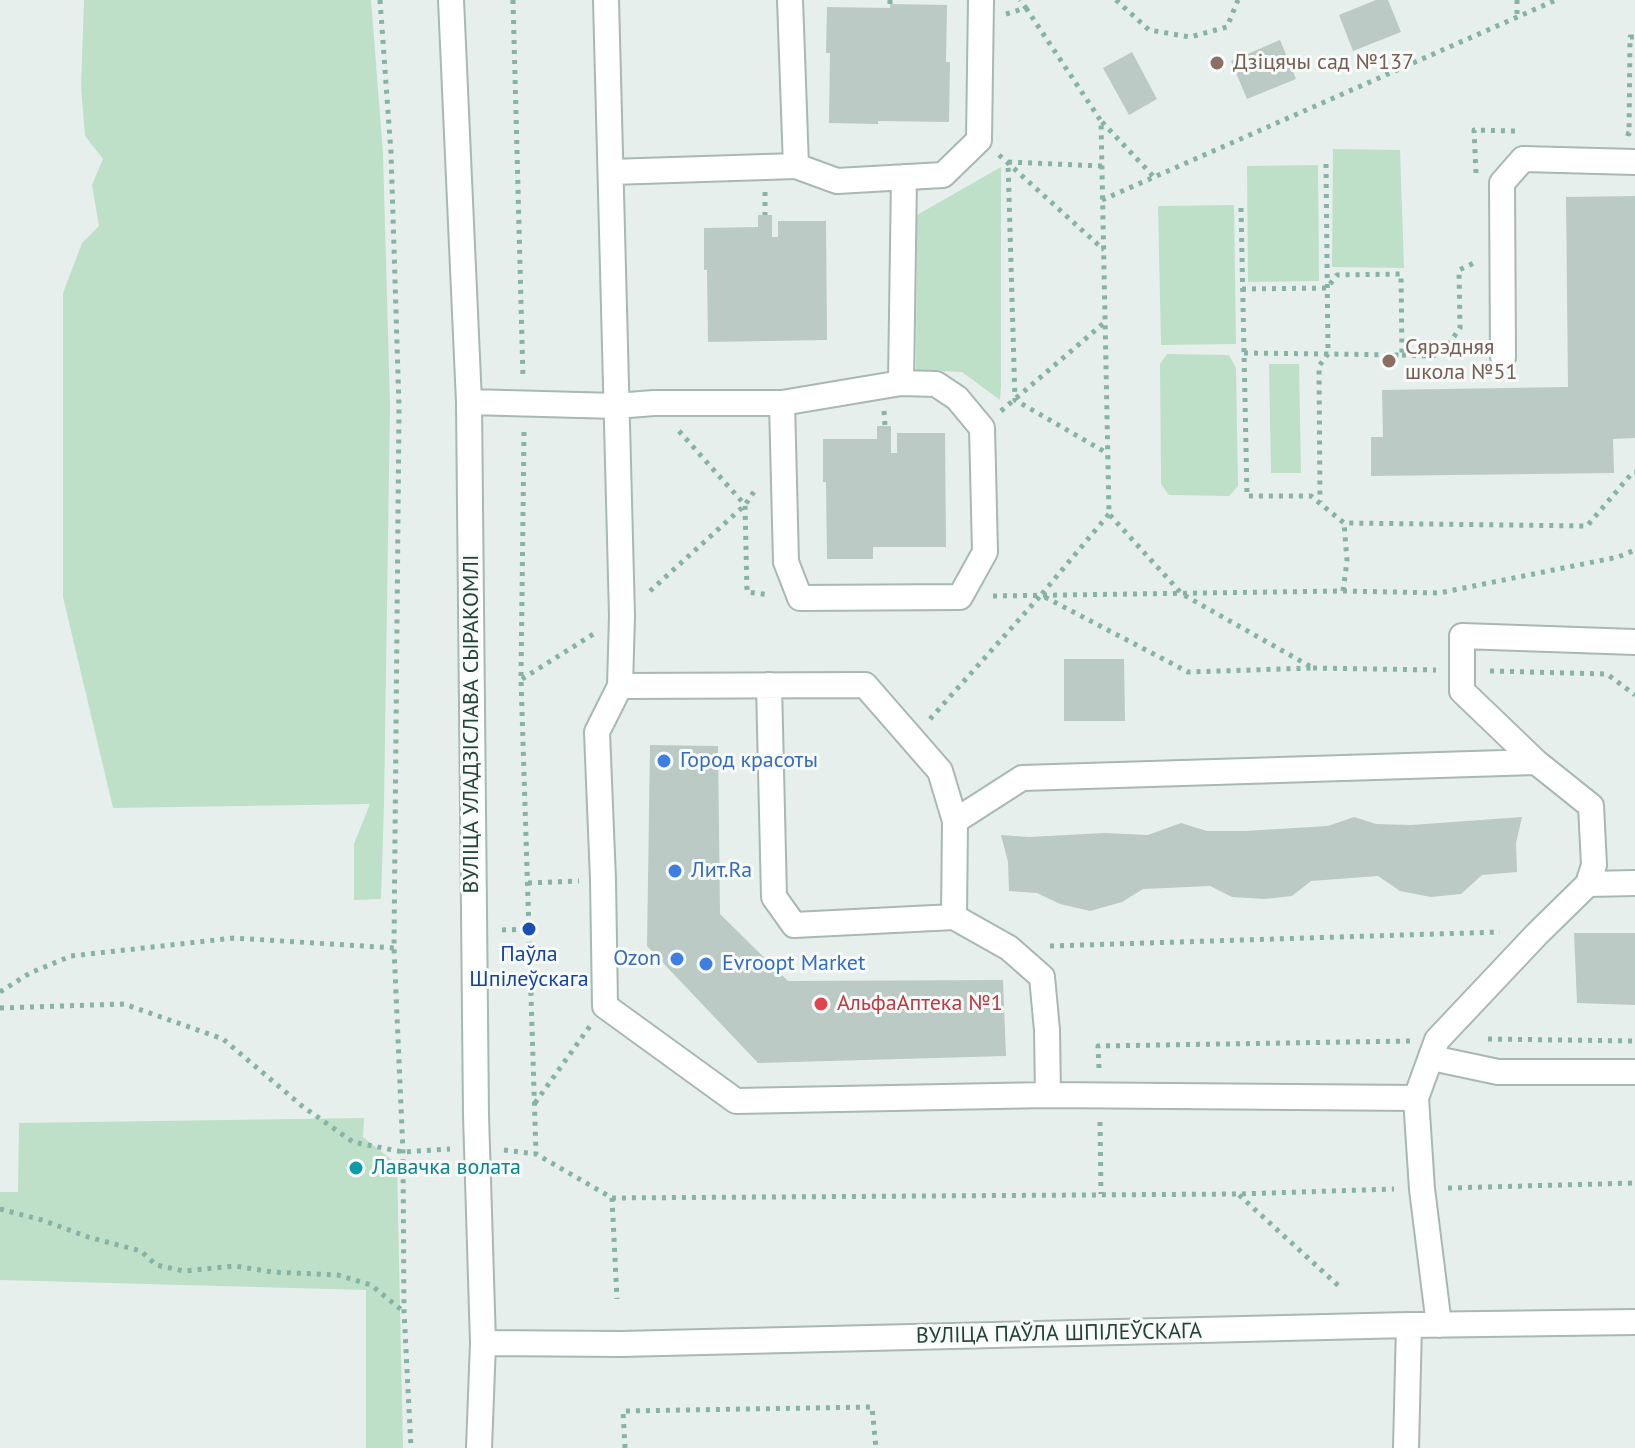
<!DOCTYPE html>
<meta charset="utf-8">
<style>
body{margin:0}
canvas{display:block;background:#e6efeb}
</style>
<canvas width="1635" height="1448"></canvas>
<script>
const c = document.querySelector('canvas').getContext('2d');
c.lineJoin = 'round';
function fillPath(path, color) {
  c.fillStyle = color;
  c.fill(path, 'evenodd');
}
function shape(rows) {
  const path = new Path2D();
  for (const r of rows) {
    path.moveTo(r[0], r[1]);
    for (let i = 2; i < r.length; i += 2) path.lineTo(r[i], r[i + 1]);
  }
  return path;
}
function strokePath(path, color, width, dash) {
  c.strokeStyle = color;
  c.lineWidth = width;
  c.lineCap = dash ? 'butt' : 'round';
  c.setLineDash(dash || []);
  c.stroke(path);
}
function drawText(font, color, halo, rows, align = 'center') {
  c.font = font + ' "PT Sans",sans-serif';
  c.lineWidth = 6;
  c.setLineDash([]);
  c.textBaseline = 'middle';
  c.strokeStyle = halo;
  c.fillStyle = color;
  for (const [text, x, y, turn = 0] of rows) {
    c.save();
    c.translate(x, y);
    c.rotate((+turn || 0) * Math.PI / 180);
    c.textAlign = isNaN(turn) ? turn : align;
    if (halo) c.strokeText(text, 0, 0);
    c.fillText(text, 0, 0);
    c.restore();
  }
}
fillPath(shape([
 [84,0,371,0,383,153,390,405,384,804,381,899,354,900,354,844,370,804,113,808,63,597,63,293,82,243,99,226,92,185,103,159,85,136,81,86],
 [1333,149,1400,150,1404,268,1332,267],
 [1318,165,1319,281,1248,282,1247,166],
 [1001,167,1001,386,1000,400,962,372,916,370,917,215],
 [1234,205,1236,344,1161,345,1158,206],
 [1167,354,1229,355,1236,368,1238,486,1229,496,1169,495,1161,484,1160,364],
 [1269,364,1299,364,1301,473,1271,473],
 [364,1118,363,1137,397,1164,403,1448,366,1448,366,1290,0,1280,0,1192,18,1192,19,1123]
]), '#bfe0c8');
fillPath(shape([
 [1376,0,1388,0,1401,32,1353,51,1339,15],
 [890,4,947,5,946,62,950,62,949,122,878,121,878,124,829,123,830,53,826,53,827,7,890,8],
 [1280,40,1296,79,1247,99,1231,61],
 [1132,52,1157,99,1129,115,1103,68],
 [1635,196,1635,438,1613,439,1614,473,1371,476,1371,437,1383,437,1382,390,1568,387,1566,197],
 [758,215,772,215,772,237,778,237,778,221,826,221,827,340,708,342,707,270,704,270,704,228,758,227],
 [877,426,891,426,891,453,897,453,897,433,945,433,946,547,873,547,873,559,827,559,826,482,823,482,823,439,877,439],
 [1064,659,1124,659,1125,721,1064,721],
 [650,745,718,746,720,914,788,981,1003,980,1006,1056,758,1063,647,946],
 [1354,817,1376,824,1411,825,1522,817,1516,843,1517,872,1482,875,1461,894,1431,897,1400,891,1378,876,1311,881,1292,896,1265,899,1232,897,1210,886,1143,889,1122,902,1090,911,1060,904,1037,893,1009,891,1008,862,1001,835,1029,837,1104,833,1148,835,1181,823,1207,831,1245,831,1328,826],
 [1574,933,1635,933,1635,1005,1577,1003]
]), '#bbcac4');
const minor = shape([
 [451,0,469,402,476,1115,483,1343,479,1448],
 [606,0,622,616,620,686,865,685,940,771,955,821],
 [790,0,796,166,837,181,943,175,979,140,981,0],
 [611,172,796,166],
 [1503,357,1502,183,1523,159,1635,162],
 [901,383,904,177],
 [469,402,616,406,654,403,782,403,901,383,936,384,957,398,982,428,985,552,960,597,800,598,786,562,782,403],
 [769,685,774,897,794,925,954,917],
 [620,686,597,732,603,880,605,1006,736,1101,1048,1095,1416,1098],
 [1536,762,1462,691,1462,636,1635,642],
 [1588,884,1635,883],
 [1432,1058,1498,1072,1635,1072],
 [1048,1095,1047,1030,1042,977,1009,948,954,917,955,821,1022,778,1536,762,1591,806,1594,865,1588,884,1537,934,1437,1040,1416,1098,1422,1189,1439,1325],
 [483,1343,621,1344,1409,1325,1635,1322],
 [1406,1448,1409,1325]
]);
strokePath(minor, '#a8b8b2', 28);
strokePath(shape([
 [380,0,391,153,399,407,394,948,403,1152,404,1311,411,1448],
 [513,0,523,378],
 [890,0,890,4],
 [1116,0,1149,30,1190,37,1227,27,1238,0],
 [1517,0,1517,17],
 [1026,8,1101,121,1109,514,1182,594,1313,668,1188,672,1041,595,1109,514],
 [1006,14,1026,8,1020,0],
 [1102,122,1154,177],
 [1626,133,1629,134,1630,37,1635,37],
 [999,155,1104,250],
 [1102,166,1008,162,1015,400,1107,453],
 [1476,173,1474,130,1516,131],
 [765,192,765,215],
 [1102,200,1556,0],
 [1241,208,1247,496,1311,496,1344,523,1587,526,1633,472,1635,472],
 [1242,289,1327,288,1337,275,1401,274,1402,355,1328,354,1319,366,1320,502],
 [1244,353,1328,354,1326,164],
 [1402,355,1433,356,1446,348,1460,328,1459,270,1474,263],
 [884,411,885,426],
 [1001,411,1105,322],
 [679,431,745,505,747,592,770,595],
 [524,432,521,679,536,1154],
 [650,591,745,505,755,490],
 [1343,591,1347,561,1344,523],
 [993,596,1343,591,1439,593,1618,557,1635,550],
 [1313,668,1436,670],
 [1490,671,1607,674,1635,695],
 [522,679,595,633],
 [930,719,1041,595],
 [528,883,579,881],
 [502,930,529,929],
 [1050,946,1500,932],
 [0,992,30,973,71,956,234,938,394,948],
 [0,1008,124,1004,223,1039,302,1106,353,1142,403,1152,450,1149],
 [1488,1039,1634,1041],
 [1099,1068,1098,1046,1410,1041],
 [535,1103,590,1026],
 [1100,1122,1101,1194],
 [504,1150,536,1154,612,1198,1238,1194,1394,1189],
 [1448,1188,1635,1183],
 [1239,1195,1341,1288],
 [612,1198,617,1299],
 [0,1209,42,1220,88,1237,141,1251,156,1265,184,1271,235,1266,272,1272,338,1275,371,1285,403,1311],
 [625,1448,623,1411,872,1407,876,1448]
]), '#86b3a5', 5, [4, 6]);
strokePath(minor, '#fff', 24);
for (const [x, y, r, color] of [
 [1217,63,8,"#8d6e63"],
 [1389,361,8,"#8d6e63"],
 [664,761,8,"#3f7fe0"],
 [675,871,8,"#3f7fe0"],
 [529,929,8,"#1a4fb4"],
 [677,959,8,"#3f7fe0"],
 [706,964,8,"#3f7fe0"],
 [821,1004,8,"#e0444e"],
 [356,1168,8,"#0f9aa8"]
]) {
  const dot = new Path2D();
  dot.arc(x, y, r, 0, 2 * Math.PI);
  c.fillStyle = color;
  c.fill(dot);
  strokePath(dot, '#f7fbf9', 3);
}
drawText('22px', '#785e54', '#f7fbf9', [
 ["Дзіцячы сад №137",1233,63],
 ["Сярэдняя",1405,348],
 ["школа №51",1405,373]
], 'left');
drawText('22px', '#24423a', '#f7fbf9', [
 ["ВУЛІЦА УЛАДЗІСЛАВА СЫРАКОМЛІ",472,724,-90],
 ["ВУЛІЦА ПАЎЛА ШПІЛЕЎСКАГА",1059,1334,-1]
]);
drawText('22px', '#366cbe', '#f7fbf9', [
 ["Город красоты",680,761],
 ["Лит.Ra",691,871],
 ["Ozon",661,959,"right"],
 ["Evroopt Market",722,964]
], 'left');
drawText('22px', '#164399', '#f7fbf9', [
 ["Паўла",529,955],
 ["Шпілеўскага",529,980]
]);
drawText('22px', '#be3a42', '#f7fbf9', [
 ["АльфаАптека №1",837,1004]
], 'left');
drawText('22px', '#0d838f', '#f7fbf9', [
 ["Лавачка волата",372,1168]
], 'left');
</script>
